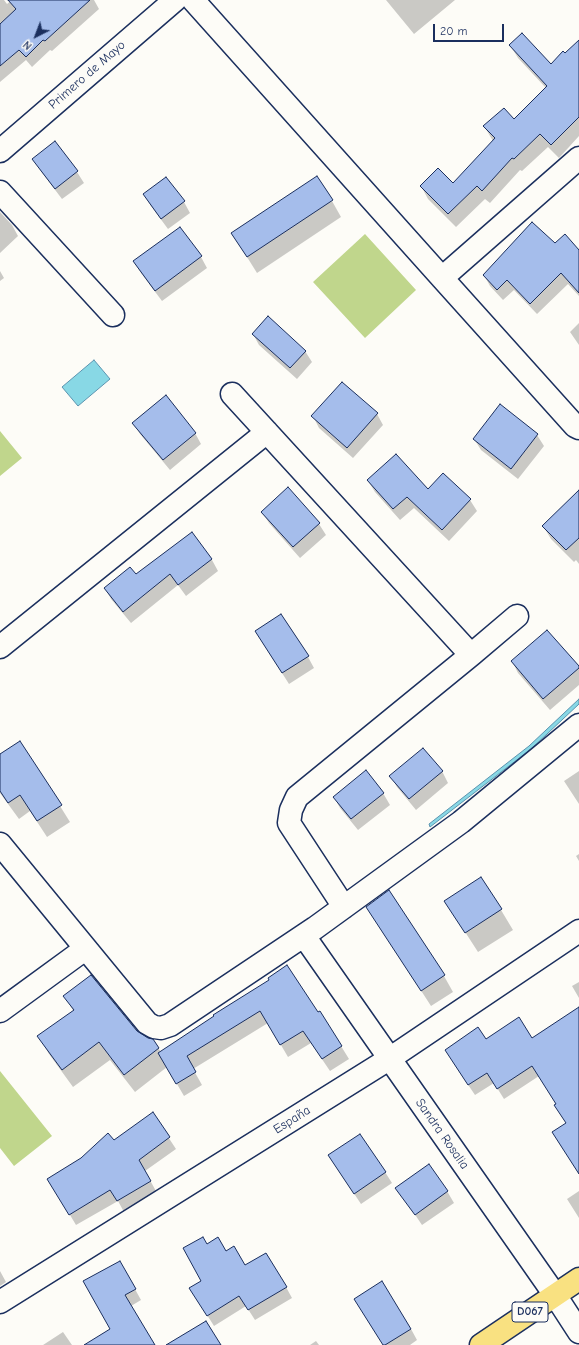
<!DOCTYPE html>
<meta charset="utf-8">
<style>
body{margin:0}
#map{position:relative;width:579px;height:1345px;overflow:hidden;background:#fdfcf7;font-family:"Comic Neue",sans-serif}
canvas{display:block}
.north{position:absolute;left:16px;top:16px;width:40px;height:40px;-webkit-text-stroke:3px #fdfcf7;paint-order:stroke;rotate:222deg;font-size:11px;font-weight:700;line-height:16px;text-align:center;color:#1b2f5e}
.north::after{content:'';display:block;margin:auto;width:14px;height:18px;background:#1b2f5e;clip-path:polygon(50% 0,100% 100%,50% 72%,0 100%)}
.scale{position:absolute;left:433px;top:24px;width:71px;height:18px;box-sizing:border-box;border:2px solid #1b2f5e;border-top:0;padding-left:5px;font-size:12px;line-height:14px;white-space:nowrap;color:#1b2f5e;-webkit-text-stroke:3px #fdfcf7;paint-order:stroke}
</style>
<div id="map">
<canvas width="579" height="1345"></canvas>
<div class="north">N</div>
<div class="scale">20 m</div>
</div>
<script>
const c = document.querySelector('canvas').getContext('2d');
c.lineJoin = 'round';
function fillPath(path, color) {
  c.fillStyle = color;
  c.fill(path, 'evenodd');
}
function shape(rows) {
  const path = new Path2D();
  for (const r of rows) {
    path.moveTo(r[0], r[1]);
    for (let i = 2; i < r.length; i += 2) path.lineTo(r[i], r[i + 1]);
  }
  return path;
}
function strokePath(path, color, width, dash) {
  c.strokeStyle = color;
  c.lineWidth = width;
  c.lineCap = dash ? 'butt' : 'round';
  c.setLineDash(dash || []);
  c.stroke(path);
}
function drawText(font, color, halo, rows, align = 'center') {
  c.font = font + ' "Comic Neue",sans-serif';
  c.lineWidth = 3.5;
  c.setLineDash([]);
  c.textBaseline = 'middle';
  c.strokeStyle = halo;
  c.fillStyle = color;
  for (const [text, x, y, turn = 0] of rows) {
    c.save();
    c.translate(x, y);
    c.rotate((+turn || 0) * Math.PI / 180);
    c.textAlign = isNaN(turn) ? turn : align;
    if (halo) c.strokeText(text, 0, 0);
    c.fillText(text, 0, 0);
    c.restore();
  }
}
fillPath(shape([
 [365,234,416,290,365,338,313,282],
 [0,431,22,458,0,476],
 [0,1071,52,1136,14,1166,0,1148]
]), '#c0d68c');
const water = shape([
 [94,360,110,379,78,406,62,387,94,360],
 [579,699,579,704,531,749,430,827,429,824,529,746,579,699]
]);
fillPath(water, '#88d8e5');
strokePath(water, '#5c94af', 1);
fillPath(shape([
 [0,0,4,0,7,4,12,0,94,0,99,9,52,51,50,50,32,67,26,60,0,82],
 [386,0,455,0,414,34],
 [579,42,579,136,559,158,548,147,522,171,520,170,490,203,485,199,456,227,428,199,421,186,453,184,493,141,484,126,514,120,546,88,518,58,510,45,551,66],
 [33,159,77,172,84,183,62,199,40,170],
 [144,195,184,202,190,213,168,229,151,206],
 [332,201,341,217,257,273,232,233],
 [0,212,12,225,18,236,0,253],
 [555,244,578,250,579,248,579,296,568,284,537,314,514,290,503,300,490,286,484,275],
 [201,257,207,268,162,301,141,273,134,262],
 [0,271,4,278,0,281],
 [579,323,579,345,570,332],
 [253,334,305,351,312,362,297,379,259,345],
 [377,414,383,425,353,458,319,428,313,416],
 [134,423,195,433,201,444,170,470,140,434],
 [537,435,544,446,518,479,481,450,474,439],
 [444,474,470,500,477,511,449,541,414,508,400,520,375,492,368,481,428,491],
 [288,489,319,524,326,535,300,558,269,523,262,512],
 [579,490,579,564,576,560,574,562,551,539,543,526],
 [191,533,212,560,218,571,186,596,178,585,131,623,111,599,105,588,135,575],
 [256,632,308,657,314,668,289,684],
 [512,661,579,668,579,685,550,710,518,673],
 [20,742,70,822,47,837,30,811,19,819,0,793,0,755],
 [442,771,448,783,416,810,397,787,391,776],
 [579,771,579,804,564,781],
 [383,793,390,805,358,830,340,808,334,797],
 [579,854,579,861,576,856],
 [367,907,444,976,453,992,431,1006],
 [501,910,513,930,478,952,458,921],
 [270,981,317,1014,341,1046,349,1059,330,1071,311,1043,288,1057,268,1023,193,1069,202,1085,184,1096,167,1067,135,1092,110,1060,73,1087,49,1054,39,1037,74,1012,65,997,152,1040,161,1052],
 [579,982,579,998,572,986],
 [579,1008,579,1173,567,1124,557,1104,539,1076,504,1099,494,1083,475,1095,452,1061,485,1040,532,1039],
 [153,1114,176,1149,145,1171,157,1193,124,1212,118,1201,76,1225,55,1190,114,1141],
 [329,1156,385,1172,392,1183,361,1204],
 [397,1188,447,1191,454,1203,422,1225],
 [579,1191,579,1218,567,1199],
 [207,1245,226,1253,245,1266,286,1287,292,1298,255,1320,246,1306,214,1326,197,1299,203,1281],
 [120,1262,141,1300,131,1306,154,1345,88,1345,111,1330],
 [0,1271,6,1282,0,1286],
 [411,1329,417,1340,410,1345,383,1345],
 [63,1332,72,1345,43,1345],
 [316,1341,319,1345,310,1345]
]), '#0003');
const building = shape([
 [8,0,90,0,45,41,43,40,26,57,19,50,0,66,0,24,16,9,8,0],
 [522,33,551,64,563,51,565,53,579,40,579,117,551,145,540,134,514,159,512,158,482,191,477,186,448,214,420,186,438,168,453,183,495,138,483,126,504,108,514,119,547,86,509,45,522,33],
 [55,141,78,171,55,189,32,159,55,141],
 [317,176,333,200,247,257,231,233,317,176],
 [166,177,185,201,161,219,143,194,166,177],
 [532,222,555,243,565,234,579,250,579,293,561,273,530,304,507,280,497,290,483,275,532,222],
 [180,227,202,256,155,291,133,261,180,227],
 [268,316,306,351,290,368,252,334,268,316],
 [342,382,378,413,347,448,311,416,342,382],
 [166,395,196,433,163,460,132,423,166,395],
 [500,404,538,434,511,469,473,439,500,404],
 [396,454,428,489,443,473,471,499,442,530,407,497,393,509,367,480,396,454],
 [288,487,320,523,293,547,261,512,288,487],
 [579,490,579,538,566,550,542,526,579,490],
 [192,532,212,559,178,585,170,574,123,612,104,588,130,567,136,574,192,532],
 [281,614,309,656,282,673,255,631,281,614],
 [547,630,579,666,579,668,543,699,511,661,547,630],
 [20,741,62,805,37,821,20,795,8,803,0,791,0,754,20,741],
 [423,748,443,771,409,799,389,776,423,748],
 [366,770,384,793,351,819,333,797,366,770],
 [481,877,502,909,465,933,444,901,481,877],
 [389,890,445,975,421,991,366,907,389,890],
 [287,965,318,1012,320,1011,342,1046,322,1059,303,1031,280,1045,260,1011,187,1056,196,1072,176,1084,158,1053,214,1016,213,1015,269,980,268,978,287,965],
 [91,975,137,1031,148,1038,153,1039,159,1048,124,1075,99,1042,62,1070,37,1036,74,1010,63,996,91,975],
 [579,1007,579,1174,552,1132,566,1123,554,1105,556,1104,532,1066,497,1089,487,1073,468,1085,445,1050,478,1027,486,1039,519,1017,532,1038,579,1007],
 [153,1112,170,1137,139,1160,151,1181,117,1201,110,1190,69,1215,47,1179,81,1158,108,1133,114,1140,153,1112],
 [360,1134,386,1172,354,1194,328,1155,360,1134],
 [429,1164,448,1191,415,1215,395,1188,429,1164],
 [203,1237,207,1244,218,1237,226,1251,234,1246,245,1265,266,1253,287,1287,248,1310,239,1296,207,1316,189,1288,201,1281,183,1248,203,1237],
 [120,1261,136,1289,125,1295,155,1345,84,1345,110,1329,83,1281,120,1261],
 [382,1281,411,1329,385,1345,383,1345,354,1299,382,1281],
 [206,1321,221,1345,166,1345,206,1321]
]);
fillPath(building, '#a5bdeb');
strokePath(building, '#1b2f5e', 1);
const minor = shape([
 [193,0,442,278,575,426,579,428],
 [0,151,175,0],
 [0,192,113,315],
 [442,278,579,158],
 [232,394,471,655],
 [0,647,267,432],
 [0,844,147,1023,154,1027,161,1028,170,1025,315,928,461,822,579,725],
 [344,907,289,823,291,810,297,797,471,655,517,616],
 [304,936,555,1295,579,1332],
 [0,1011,85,949],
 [0,1302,389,1059,579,931]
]);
const primary = shape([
 [481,1345,579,1279]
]);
strokePath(minor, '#1b2f5e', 25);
strokePath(primary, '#1b2f5e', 25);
strokePath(minor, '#fdfcf7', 22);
strokePath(primary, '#f9e181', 22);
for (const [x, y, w] of [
 [530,1312,36]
]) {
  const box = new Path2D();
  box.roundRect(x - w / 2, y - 10, w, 20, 3);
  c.fillStyle = '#fdfcf7';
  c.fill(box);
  strokePath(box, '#1b2f5e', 1);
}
drawText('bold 12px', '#1b2f5e', null, [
 ["D067",530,1312]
]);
drawText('13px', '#1b2f5e', '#fdfcf7', [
 ["Primero de Mayo",87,75,-41],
 ["España",292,1120,-32],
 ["Sandra Rosalia",442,1134,55]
]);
</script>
